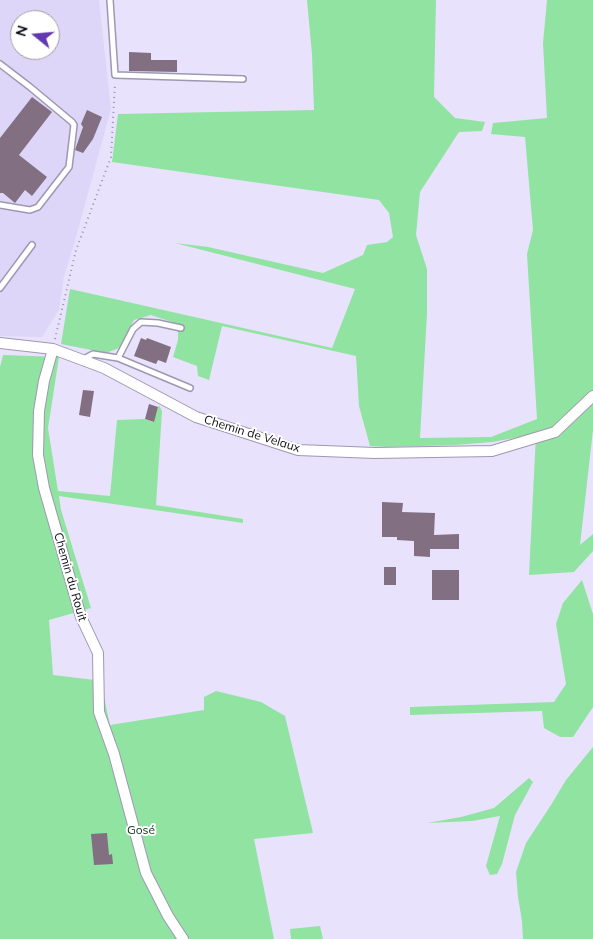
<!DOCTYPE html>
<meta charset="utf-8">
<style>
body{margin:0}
#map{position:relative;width:593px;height:939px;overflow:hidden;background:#e8e2fd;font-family:Mulish,sans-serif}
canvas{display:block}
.north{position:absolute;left:10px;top:10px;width:50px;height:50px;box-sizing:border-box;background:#fff;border:1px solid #9e9da1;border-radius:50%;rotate:287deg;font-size:14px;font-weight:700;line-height:20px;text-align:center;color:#0c0a13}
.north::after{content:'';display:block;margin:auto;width:18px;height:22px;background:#6438b0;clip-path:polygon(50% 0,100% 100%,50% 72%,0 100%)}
</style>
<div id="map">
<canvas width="593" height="939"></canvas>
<div class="north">N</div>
</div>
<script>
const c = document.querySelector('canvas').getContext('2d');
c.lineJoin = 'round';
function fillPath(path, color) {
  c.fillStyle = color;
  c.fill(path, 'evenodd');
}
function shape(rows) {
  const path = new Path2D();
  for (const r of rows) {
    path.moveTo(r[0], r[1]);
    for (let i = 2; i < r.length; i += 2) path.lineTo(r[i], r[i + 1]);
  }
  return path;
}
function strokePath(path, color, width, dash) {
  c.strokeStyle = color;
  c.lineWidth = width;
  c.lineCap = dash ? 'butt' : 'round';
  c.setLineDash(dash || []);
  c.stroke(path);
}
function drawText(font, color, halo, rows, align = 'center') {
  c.font = font + ' Mulish,sans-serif';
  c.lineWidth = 4;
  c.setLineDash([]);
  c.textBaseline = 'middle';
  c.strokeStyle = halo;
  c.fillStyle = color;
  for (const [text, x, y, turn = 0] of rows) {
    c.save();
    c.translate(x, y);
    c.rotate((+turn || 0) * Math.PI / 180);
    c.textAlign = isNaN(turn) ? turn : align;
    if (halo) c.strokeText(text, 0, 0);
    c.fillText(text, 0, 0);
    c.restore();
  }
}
fillPath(shape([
 [0,0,99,0,111,109,73,248,64,276,59,310,42,337,0,336],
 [20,20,50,20,50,50,20,50]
]), '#ded6f8');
fillPath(shape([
 [307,0,436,0,434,97,455,118,485,122,482,131,459,132,420,192,416,235,427,269,427,313,420,438,491,437,537,419,527,254,533,230,525,137,491,134,493,123,547,118,543,43,547,0,593,0,593,430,580,545,593,534,593,551,574,572,529,575,536,434,492,442,455,445,387,447,370,446,359,406,356,356,222,326,209,380,198,376,197,366,173,357,178,340,178,324,151,315,134,320,119,348,106,353,61,344,70,289,332,348,355,289,175,243,208,247,323,273,363,255,367,245,387,242,393,237,389,213,379,200,112,162,118,114,314,110,312,54],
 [3,355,59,357,48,428,58,491,110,496,117,420,145,419,153,422,159,405,162,411,156,505,243,519,243,523,59,496,61,510,91,608,49,620,53,675,103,681,104,697,110,725,204,710,204,697,216,691,261,702,285,716,313,833,254,839,274,939,0,939,0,367],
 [582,580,593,614,593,707,573,737,560,737,544,728,542,711,410,715,410,707,554,702,566,684,556,624,563,603],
 [593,747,593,939,523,939,522,921,518,897,516,872,526,843,551,805,566,780],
 [529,778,533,782,515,815,502,864,497,874,490,875,486,866,500,816,472,821,427,823,461,817,494,808],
 [320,926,323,939,291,939,290,929]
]), '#91e3a2');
fillPath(shape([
 [129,52,151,53,151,60,177,60,177,72,129,71],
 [32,97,52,112,19,155,47,177,32,196,25,190,15,203,3,193,0,193,0,138],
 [87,110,102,117,93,139,83,153,75,150,83,127,81,124],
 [141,338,146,340,147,338,171,347,166,363,158,360,156,364,134,356],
 [83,390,94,391,90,417,79,415],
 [149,404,158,407,154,422,145,419],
 [382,502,403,503,402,512,435,513,434,535,459,534,459,549,430,549,430,557,414,556,414,541,397,540,397,537,382,537],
 [384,567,396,567,396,585,384,585],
 [432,570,459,570,459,600,432,600],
 [107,833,109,855,112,854,113,864,94,865,91,834]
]), '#826f82');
const service = shape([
 [110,0,115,75,243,79],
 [0,64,30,87,72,122,74,125,69,167,38,207,30,210,0,205],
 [0,288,32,245],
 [118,358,190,388],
 [82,360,93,354,118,358,133,329,141,322,158,323,181,328]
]);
const minor = shape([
 [0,343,53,349,104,368,196,417,298,450,375,453,492,451,555,432,593,396],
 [53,349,44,381,39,411,38,455,44,488,81,617,98,653,99,712,114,754,146,873,168,916,183,939]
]);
strokePath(service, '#9e98b1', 8);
strokePath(minor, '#9e98b1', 12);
strokePath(shape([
 [55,339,76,250,111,157,115,83]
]), '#9691a6', 2, [1, 4]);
strokePath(service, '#fff', 5);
strokePath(minor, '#fff', 10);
drawText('12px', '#0c0a13', '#fff', [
 ["Chemin de Velaux",252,434,17],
 ["Chemin du Rouit",70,577,74]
]);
drawText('12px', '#0e3118', '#fff', [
 ["Gosé",141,830]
]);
</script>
